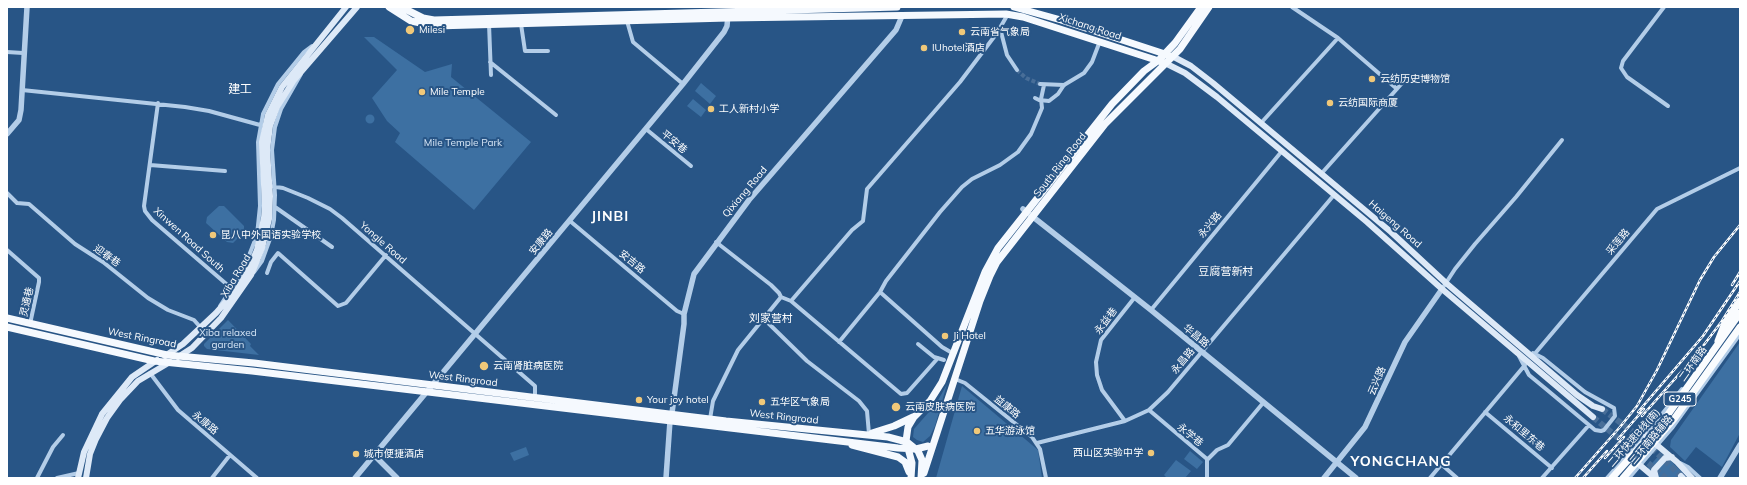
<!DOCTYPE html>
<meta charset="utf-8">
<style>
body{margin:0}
#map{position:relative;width:1747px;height:485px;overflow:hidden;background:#285586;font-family:Mulish,sans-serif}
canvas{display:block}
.frame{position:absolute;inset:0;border:8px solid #fff;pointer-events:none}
</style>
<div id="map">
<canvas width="1747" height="485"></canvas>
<div class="frame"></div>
</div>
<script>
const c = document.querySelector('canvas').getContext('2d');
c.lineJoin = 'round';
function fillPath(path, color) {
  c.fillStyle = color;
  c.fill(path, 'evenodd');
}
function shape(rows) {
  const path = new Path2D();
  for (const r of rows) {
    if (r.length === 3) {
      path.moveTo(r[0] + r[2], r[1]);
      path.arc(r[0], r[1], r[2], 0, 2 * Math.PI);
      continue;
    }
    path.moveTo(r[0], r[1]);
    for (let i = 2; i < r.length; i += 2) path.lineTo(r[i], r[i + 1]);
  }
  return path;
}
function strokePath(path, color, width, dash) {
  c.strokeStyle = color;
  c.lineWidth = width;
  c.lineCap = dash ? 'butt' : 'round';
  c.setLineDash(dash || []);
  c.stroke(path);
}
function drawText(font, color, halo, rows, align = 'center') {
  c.font = font + ' Mulish,"Noto Sans SC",sans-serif';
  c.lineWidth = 4;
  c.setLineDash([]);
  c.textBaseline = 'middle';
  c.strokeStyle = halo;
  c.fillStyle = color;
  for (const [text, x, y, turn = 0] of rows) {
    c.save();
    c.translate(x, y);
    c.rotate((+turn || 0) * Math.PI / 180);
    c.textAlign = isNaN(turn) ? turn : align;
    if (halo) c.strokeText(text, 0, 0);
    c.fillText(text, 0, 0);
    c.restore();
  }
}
fillPath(shape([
 [364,37,374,37,425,72,452,64,451,77,531,142,474,210,395,142,400,133,387,121,372,98,397,70],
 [701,83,716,96,710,104,695,91],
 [693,99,706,110,701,117,687,106],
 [370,119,4.5],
 [219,206,224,206,244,226,244,232,233,243,227,242,206,223,207,217],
 [228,320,251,344,250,346,259,355,207,349,204,346,204,344],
 [1740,342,1740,433,1722,467,1696,447,1685,461,1670,447,1671,440],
 [947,384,935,426,930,436,923,442,917,440,913,437,914,429,936,404],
 [962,386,1038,450,1042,478,936,478],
 [526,447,529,455,514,461,510,453],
 [1190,451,1203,462,1197,469,1184,459],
 [1661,453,1665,456,1652,473,1647,469],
 [1176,460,1191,471,1185,478,1167,478,1164,475],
 [1665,460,1671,461,1683,473,1678,478,1658,478,1655,472]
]), '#3d70a2');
strokePath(shape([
 [1017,70,1026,78,1040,84]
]), '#486e98', 4, [4, 2]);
strokePath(shape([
 [1602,409,1640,437,1681,476],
 [1593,417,1666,478]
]), '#486e98', 6, [6, 3]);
strokePath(shape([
 [1292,7,1338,38,1397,89],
 [1664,7,1623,61,1621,68,1627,77,1668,106],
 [627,21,633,42,683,84],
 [489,24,491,75],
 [521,24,525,51,548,51],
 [1000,28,1007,55,1017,70],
 [7,52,23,53],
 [490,62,556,115],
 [1040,84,1064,85,1084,73,1092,62,1100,41],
 [22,90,185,107,209,111,260,125],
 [158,103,144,206,145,211,152,220,231,288],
 [1261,123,1338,38],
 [646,129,691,166],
 [150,165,225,171],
 [1321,174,1404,81],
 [269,186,283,188,308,198,330,209,342,218,535,386,535,397],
 [7,193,17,203,29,204,75,244,103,262,148,298,168,310,194,320,201,328],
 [275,207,332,247],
 [570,221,677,311,684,314],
 [716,242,771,285,779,293,781,297],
 [7,250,39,278,39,282,30,324],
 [254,272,262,261,271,236,274,220,275,195,272,150,275,127,281,109,301,74],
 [267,273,271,262,278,253,338,306,346,303,386,255],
 [1442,289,1455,269,1475,244,1516,197,1562,140],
 [880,292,942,347,954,354],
 [781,297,791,301,901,394,907,393,938,358],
 [791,301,852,230,863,221,867,189,960,82,997,33,1008,14],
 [220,306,243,271,257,235,260,206,258,142,263,114,278,84,304,52,312,46],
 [1151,310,1282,151],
 [763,318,807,361,859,401,867,411,869,434],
 [839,342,880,292,886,281,940,212,962,187,972,179,1000,165,1018,152,1031,134,1042,108,1041,99,1044,85],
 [918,344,934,357,944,360],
 [1519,356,1529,375,1546,389,1595,430,1601,431,1604,430,1615,416,1614,408,1585,392,1543,358,1533,353],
 [1532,357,1657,209,1740,168],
 [150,373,178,410,257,478],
 [955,379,965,383,1032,437,1040,449,1046,478],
 [1149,410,1207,459,1207,478],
 [1485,412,1552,468],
 [710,419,713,401,738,350,781,297],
 [1125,421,1102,390,1097,375,1096,362,1101,340,1135,297],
 [1037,443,1125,421,1149,410,1168,392,1334,195],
 [1207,460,1217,450,1228,445,1263,403],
 [1680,463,1688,467,1700,478],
 [1441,464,1457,478],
 [37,478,53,447,63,435],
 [57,478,79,473],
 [212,478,230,455],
 [1430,478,1525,365],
 [1542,478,1589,425],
 [1607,478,1647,433,1682,389],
 [1629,478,1672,428,1740,334]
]), '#b3cde8', 4);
strokePath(shape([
 [7,134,19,120,21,110,27,7],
 [1023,209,1151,310,1356,478],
 [672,413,684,324,684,314,694,274,749,200,896,30,902,16],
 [375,456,397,478],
 [355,478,683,84,724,32,727,26,728,14],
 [666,478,670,421],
 [1324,478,1365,427,1405,342,1442,289],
 [1720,478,1740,445]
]), '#b3cde8', 5.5);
strokePath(shape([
 [1172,56,1191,66,1213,83,1391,232,1446,283,1577,395,1593,406,1602,409],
 [1165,63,1185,73,1217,97,1367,222,1442,289,1593,417],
 [165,356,183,344,216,313,238,288,247,273,257,250,264,218,265,206,262,142,268,115,282,87,346,7],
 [178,357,192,348,221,318,251,275,262,248,269,219,270,196,267,150,270,126,277,107,294,80,357,7],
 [1645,435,1677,462,1692,478],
 [1628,455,1655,478],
 [1681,476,1683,478],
 [78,478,84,452,102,414,132,377,157,360],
 [86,478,90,454,96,439,107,418,120,400,138,381,170,362],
 [1656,478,1654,470,1665,458,1672,457]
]), '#dde9f7', 6);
strokePath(shape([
 [389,7,411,21,435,26,728,18,1006,14,1023,17,1165,63],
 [401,7,423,18,434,20,897,7],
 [1014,7,1061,20,1168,55],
 [7,318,167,355,254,363,726,421,888,437,907,442,918,451,922,460,921,478],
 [7,327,154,361,252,371,898,448,916,449,928,446],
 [872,433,894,426,913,417],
 [852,445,898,457,905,462,909,472],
 [924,473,980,301,990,276,997,262,1105,124,1180,49,1209,7],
 [911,478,912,463,906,441,908,427,914,417,930,401,942,382,985,272,998,248,1112,104,1144,71,1159,60,1175,43,1201,7]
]), '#f5f9fe', 7);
const rail = shape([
 [1732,285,1740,272],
 [1638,412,1703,336,1740,281],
 [1642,416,1697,354,1722,321,1740,292],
 [1618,439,1644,409],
 [1605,458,1624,437],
 [1575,478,1620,427,1637,406,1657,370,1700,280,1714,257,1740,225],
 [1583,478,1607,451]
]);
strokePath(rail, '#fff', 2.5);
strokePath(rail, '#285586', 1, [3]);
strokePath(shape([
 [1035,98,1039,100,1049,101,1058,94,1064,85]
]), '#b3cde8', 4);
strokePath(shape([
 [1718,341,1725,323,1740,301],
 [1612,478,1664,420,1740,313],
 [1623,478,1674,419,1740,327]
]), '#fafcfe', 7);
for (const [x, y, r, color] of [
 [410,30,5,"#f0c879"],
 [962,32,4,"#f0c879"],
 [924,48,4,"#f0c879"],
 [1372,79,4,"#f0c879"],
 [422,92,4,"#f0c879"],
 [1330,103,4,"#f0c879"],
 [711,109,4,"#f0c879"],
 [213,235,4,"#f0c879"],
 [945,336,4,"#f0c879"],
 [484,366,5,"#f0c879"],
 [639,400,4,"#f0c879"],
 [762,402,4,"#f0c879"],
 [896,407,5,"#f0c879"],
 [977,431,4,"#f0c879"],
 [1151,453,4,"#f0c879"],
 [356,454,4,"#f0c879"]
]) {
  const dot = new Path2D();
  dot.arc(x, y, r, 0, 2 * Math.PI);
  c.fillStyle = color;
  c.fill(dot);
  strokePath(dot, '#285586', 1.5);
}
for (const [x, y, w] of [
 [1680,399,32]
]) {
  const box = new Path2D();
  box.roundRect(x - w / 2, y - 7, w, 14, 3);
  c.fillStyle = '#285586';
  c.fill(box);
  strokePath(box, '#fff', 1);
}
drawText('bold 9px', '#fff', null, [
 ["G245",1680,399]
]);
drawText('10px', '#fff', '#285586', [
 ["Xichang Road",1090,27,18],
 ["平安巷",674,142,40],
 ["South Ring Road",1060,165,-52],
 ["Qixiang Road",745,192,-50],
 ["Haigeng Road",1395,224,41],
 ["永兴路",1210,225,-50],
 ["Xinwen Road South",189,240,42],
 ["安康路",541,242,-50],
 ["采莲路",1618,242,-50],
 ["Yongle Road",383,243,41],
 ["迎春巷",107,256,35],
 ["安吉路",632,262,40],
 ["Xiba Road",236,276,-59],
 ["灵通巷",27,302,-77],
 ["永益巷",1106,321,-54],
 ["华昌路",1196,336,40],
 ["West Ringroad",142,338,11],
 ["永昌路",1183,361,-50],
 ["二环南路",1693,364,-55],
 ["West Ringroad",463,379,7],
 ["云兴路",1377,381,-67],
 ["益康路",1007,407,39],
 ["West Ringroad",784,417,6],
 ["永康路",205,423,40],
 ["永和里东巷",1524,433,40],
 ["永学巷",1190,435,39],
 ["二环快速B线(南)",1634,438,-49],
 ["二环南路辅路",1651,440,-50]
]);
drawText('10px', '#fff', '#285586', [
 ["Milesi",419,30],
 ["云南省气象局",970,32],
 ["IUhotel酒店",932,48],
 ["云纺历史博物馆",1380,79],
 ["Mile Temple",430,92],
 ["云纺国际商厦",1338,103],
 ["工人新村小学",719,109],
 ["昆八中外国语实验学校",221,235],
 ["Ji Hotel",953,336],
 ["云南肾脏病医院",493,366],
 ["Your joy hotel",647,400],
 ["五华区气象局",770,402],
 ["云南皮肤病医院",905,407],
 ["五华游泳馆",985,431],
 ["西山区实验中学",1143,453,"right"],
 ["城市便捷酒店",364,454]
], 'left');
drawText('10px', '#d7e6f6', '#285586', [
 ["Mile Temple Park",463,143],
 ["Xiba relaxed",228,333],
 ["garden",228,345]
]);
drawText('11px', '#fff', '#285586', [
 ["豆腐营新村",1226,272],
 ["刘家营村",771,319]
]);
drawText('12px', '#fff', '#285586', [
 ["建工",240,89]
]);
c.letterSpacing = '1px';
drawText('bold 14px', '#fff', '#285586', [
 ["JINBI",610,217],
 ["YONGCHANG",1401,462]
]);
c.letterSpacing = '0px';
</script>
